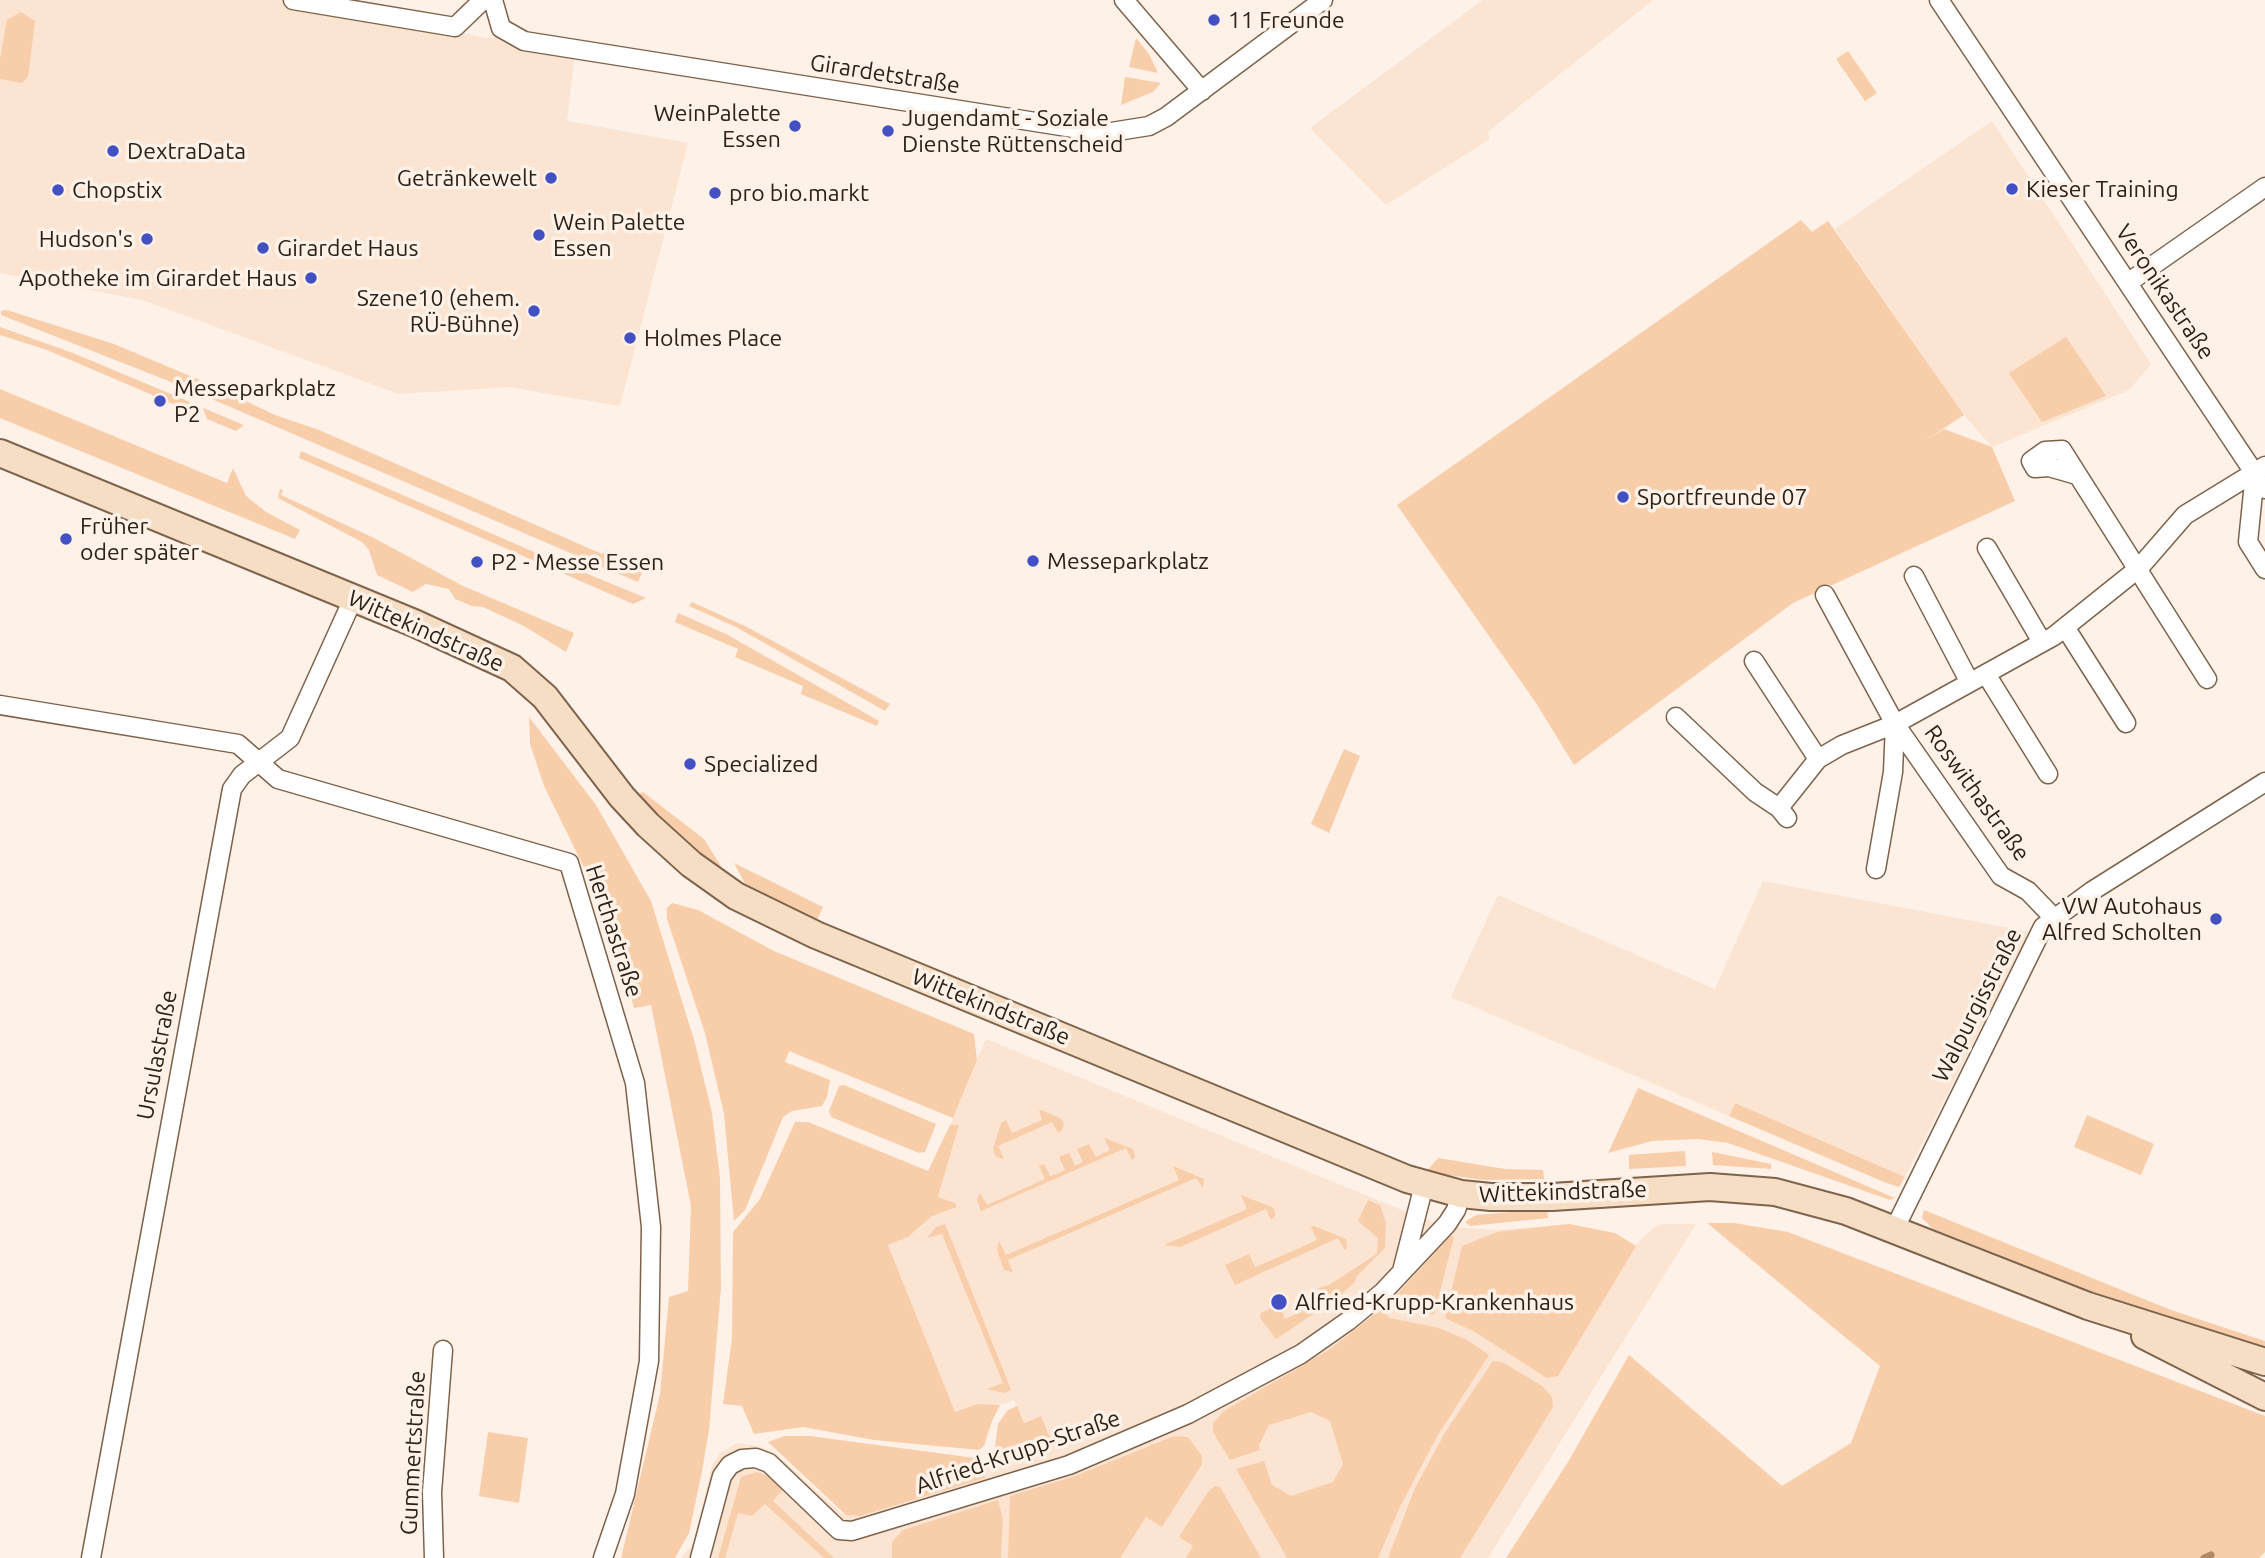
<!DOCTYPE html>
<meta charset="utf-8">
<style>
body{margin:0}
canvas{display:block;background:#fef1e7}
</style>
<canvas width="2265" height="1558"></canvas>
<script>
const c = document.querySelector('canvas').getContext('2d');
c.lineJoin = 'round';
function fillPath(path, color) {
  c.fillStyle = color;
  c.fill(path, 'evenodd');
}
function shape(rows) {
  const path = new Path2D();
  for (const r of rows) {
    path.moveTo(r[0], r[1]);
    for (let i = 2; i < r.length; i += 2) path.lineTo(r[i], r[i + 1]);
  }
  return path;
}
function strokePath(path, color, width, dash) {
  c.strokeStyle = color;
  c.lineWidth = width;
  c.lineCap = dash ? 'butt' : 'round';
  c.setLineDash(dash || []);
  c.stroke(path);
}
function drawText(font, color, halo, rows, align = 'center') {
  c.font = font + ' Ubuntu,sans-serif';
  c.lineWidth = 7;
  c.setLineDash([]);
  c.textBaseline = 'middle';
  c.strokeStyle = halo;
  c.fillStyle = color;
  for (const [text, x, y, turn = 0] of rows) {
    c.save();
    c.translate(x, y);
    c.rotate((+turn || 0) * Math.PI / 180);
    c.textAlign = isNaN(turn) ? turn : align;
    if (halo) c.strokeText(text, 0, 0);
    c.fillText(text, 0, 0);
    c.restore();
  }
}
fillPath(shape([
 [0,0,280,0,430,25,485,38,509,38,575,53,567,121,688,143,620,406,509,387,399,394,143,300,0,273],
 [1483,0,1653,0,1487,132,1490,139,1386,205,1310,128],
 [1992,121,2151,364,2129,390,1992,447,1964,415,1835,229],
 [1763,881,2030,932,1905,1177,1735,1103,1729,1116,1451,997,1498,895,1715,989],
 [986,1039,1409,1213,1449,1227,1497,1230,1569,1224,1615,1233,1635,1246,1653,1228,1663,1224,1696,1224,1488,1558,681,1558,694,1543,712,1466,720,1453,737,1443,758,1446,774,1452,841,1513,853,1516,985,1478,982,1467,1051,1445,1040,1416,1024,1423,1014,1400,1000,1405,977,1404,955,1413,888,1245,908,1237,932,1216,957,1207,955,1203,938,1198,959,1126,950,1125]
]), '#fbe4d1');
fillPath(shape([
 [21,12,35,21,28,77,22,83,0,79,0,59,7,20],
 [1136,38,1149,54,1158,73,1129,67],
 [1848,51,1877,93,1865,101,1836,59],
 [1125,77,1161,83,1153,92,1121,105],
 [1801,220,1812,232,1828,221,1964,415,1926,440,1944,429,1992,447,2015,501,1793,603,1574,765,1536,703,1397,505],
 [7,310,114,344,202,381,202,390,199,393,1,315,1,311],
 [0,327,73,353,190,402,185,409,47,350,0,335],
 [2066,337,2106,396,2042,422,2009,373],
 [0,389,227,483,233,468,246,496,266,512,300,530,295,539,0,418],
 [213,389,221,389,275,415,319,430,602,554,607,550,644,568,638,582,207,397],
 [203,408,244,425,236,431,207,419],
 [301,451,532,551,646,598,633,604,299,458],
 [280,489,283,490,281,495,374,538,463,586,574,633,566,652,524,626,483,607,472,606,455,599,449,589,426,584,413,592,377,575,369,550,362,542,278,498],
 [692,602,745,626,890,704,885,711,736,627,689,606],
 [678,613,726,634,879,721,877,726,801,694,803,686,735,657,738,649,675,622],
 [529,717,596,805,651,901,695,1043,712,1113,720,1178,721,1288,709,1430,702,1471,689,1533,675,1558,621,1558,660,1394,669,1297,688,1291,691,1206,651,1005,634,1008,615,939,598,896,544,786,530,744],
 [1344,749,1360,756,1329,833,1311,824],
 [643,792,704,839,721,866,718,869,699,855,635,796],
 [734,863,823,907,816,922,749,891],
 [672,903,698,910,774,951,974,1034,977,1060,953,1118,789,1051,785,1062,830,1080,827,1097,822,1106,792,1111,783,1117,745,1210,734,1221,724,1114,705,1033,667,919,667,908],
 [844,1085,936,1124,925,1152,919,1153,831,1117,829,1111,839,1086],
 [1638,1088,1895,1198,1890,1200,1728,1143,1698,1139,1652,1141,1608,1153],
 [1735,1103,1905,1177,1899,1187,1884,1182,1729,1116],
 [1041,1110,1060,1118,1064,1124,1062,1130,1058,1133,1052,1122,998,1146,1004,1159,996,1157,993,1149,1001,1123,1006,1120,1012,1133,1042,1120,1039,1111],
 [2087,1115,2154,1144,2141,1175,2074,1147],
 [795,1122,808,1122,928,1171,950,1125,959,1125,938,1197,955,1203,957,1207,932,1216,908,1237,888,1245,955,1412,977,1404,1000,1405,992,1421,984,1446,979,1450,874,1440,803,1427,754,1434,742,1406,723,1404,732,1338,733,1232,760,1199],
 [1104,1138,1133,1149,1135,1157,1132,1160,1126,1148,981,1211,977,1200,980,1193,987,1205,1045,1179,1039,1166,1044,1164,1050,1176,1057,1174,1065,1170,1059,1157,1069,1153,1075,1166,1083,1162,1077,1149,1089,1144,1096,1157,1110,1150],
 [1685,1151,1686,1166,1629,1169,1629,1155],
 [1712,1152,1771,1164,1771,1169,1713,1165],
 [1438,1158,1505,1169,1543,1170,1544,1179,1483,1180,1426,1172],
 [1173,1166,1204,1179,1203,1188,1196,1178,1008,1260,1013,1272,1004,1270,997,1250,999,1241,1006,1255,1076,1225,1179,1180],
 [1241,1195,1274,1208,1275,1216,1271,1220,1266,1209,1180,1247,1164,1245,1247,1209],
 [1368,1200,1380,1205,1386,1223,1385,1248,1357,1276,1354,1283,1333,1301,1276,1339,1260,1318,1261,1313,1279,1305,1285,1319,1324,1302,1319,1288,1329,1285,1377,1254,1378,1238,1358,1221],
 [1547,1209,1548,1218,1470,1226,1465,1222,1476,1215],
 [1924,1210,2171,1310,2265,1341,2265,1355,2187,1329,1933,1229,1922,1218],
 [1707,1223,1734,1223,1788,1232,2265,1416,2265,1552,2259,1558,1506,1558,1568,1462,1629,1355,1782,1486,1851,1443,1880,1366],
 [945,1224,1008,1382,1011,1390,1004,1393,987,1389,1003,1383,942,1234,927,1238,936,1227],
 [1569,1224,1615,1233,1636,1246,1558,1376,1547,1378,1475,1332,1445,1318,1462,1246,1497,1232],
 [1314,1226,1346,1239,1347,1247,1345,1250,1338,1238,1235,1285,1225,1265,1249,1254,1255,1267,1286,1254,1317,1240,1311,1227],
 [1450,1236,1454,1237,1434,1315,1402,1308,1392,1300],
 [1380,1310,1390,1318,1439,1328,1467,1340,1489,1355,1436,1438,1400,1507,1378,1558,1287,1558,1236,1469,1264,1461,1272,1485,1291,1496,1333,1482,1343,1464,1330,1421,1311,1412,1269,1425,1259,1445,1260,1450,1230,1460,1213,1432,1213,1423,1224,1411,1329,1350],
 [1493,1361,1502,1362,1542,1386,1552,1397,1553,1407,1460,1558,1388,1558,1415,1488,1446,1431],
 [1017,1406,1024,1423,1041,1416,1052,1443,999,1462,995,1447,998,1424,1008,1410],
 [488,1432,528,1438,519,1503,479,1496],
 [785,1436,810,1436,975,1458,981,1462,985,1478,860,1516,846,1515,768,1442],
 [1174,1436,1188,1437,1202,1456,1202,1464,1162,1527,1146,1517,1120,1558,1008,1558,1010,1496,1075,1476],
 [757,1472,768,1476,783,1489,773,1501,834,1558,824,1558,765,1504,752,1516,738,1513,725,1558,718,1558,741,1477],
 [1215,1486,1220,1487,1261,1558,1186,1558,1193,1546,1179,1537,1208,1492],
 [998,1500,1003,1519,1001,1558,892,1558,892,1542,903,1530]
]), '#f8ceaa');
strokePath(shape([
 [2204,1558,2211,1555]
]), '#b28964', 7);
const street = shape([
 [293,0,455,27,483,0],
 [493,0,501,28,524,41,1105,133,1149,126,1166,117,1323,0],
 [1124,0,1202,91],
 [1939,0,2265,489],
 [2129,282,2265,187],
 [2255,473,2248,542,2265,569],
 [2077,475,2049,467,2035,468,2031,461,2045,451,2062,450,2207,679],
 [1987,548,2042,642],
 [1914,576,1969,681],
 [1825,595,1895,724,2001,876,2028,891,2053,917],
 [2065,627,2126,723],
 [1754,661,1818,759],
 [1986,674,2048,774],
 [0,705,238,744,278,779,569,863,635,1083,651,1227,649,1361,625,1494,603,1558],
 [1676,717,1755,792,1779,808],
 [1787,818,1779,808,1818,759,1842,745,1895,724,2054,636,2139,568,2185,515,2265,466],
 [1876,869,1893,772,1895,724],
 [1894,1230,2043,927,2092,891,2265,782],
 [1402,1271,1424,1185],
 [91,1558,232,789,242,775,290,738,353,599],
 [434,1558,432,1492,443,1350],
 [700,1558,722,1476,730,1465,742,1459,756,1458,769,1463,839,1530,852,1531,1069,1465,1188,1414,1301,1354,1348,1321,1383,1292,1447,1224,1456,1210,1461,1194]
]);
const secondary = shape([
 [0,453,414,623,512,668,545,697,622,797,648,825,691,864,736,896,816,935,1407,1179,1461,1194,1491,1197,1552,1197,1710,1187,1775,1192,1846,1211,2088,1306,2265,1362],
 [2145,1336,2265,1397]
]);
strokePath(street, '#7e634c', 21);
strokePath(secondary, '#7e634c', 30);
strokePath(street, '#fff', 18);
strokePath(secondary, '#f6dec5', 26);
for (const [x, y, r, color] of [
 [1214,20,7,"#4350c4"],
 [795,126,7,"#4350c4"],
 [888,131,7,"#4350c4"],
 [113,151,7,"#4350c4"],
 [551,178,7,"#4350c4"],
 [2012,189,7,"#4350c4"],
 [58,190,7,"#4350c4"],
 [715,193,7,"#4350c4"],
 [539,235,7,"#4350c4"],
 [147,239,7,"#4350c4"],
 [263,248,7,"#4350c4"],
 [311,278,7,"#4350c4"],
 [534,311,7,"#4350c4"],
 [630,338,7,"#4350c4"],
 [160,401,7,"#4350c4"],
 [1623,497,7,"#4350c4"],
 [66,539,7,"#4350c4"],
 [1033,561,7,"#4350c4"],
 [477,562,7,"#4350c4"],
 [690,764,7,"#4350c4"],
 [2216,919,7,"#4350c4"],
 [1279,1302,9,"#4350c4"]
]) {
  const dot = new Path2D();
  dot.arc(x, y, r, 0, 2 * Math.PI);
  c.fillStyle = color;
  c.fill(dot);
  strokePath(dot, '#fef1e7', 2.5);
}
drawText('23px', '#2d2218', '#fef1e7', [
 ["11 Freunde",1228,20],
 ["WeinPalette",781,113,"right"],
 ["Essen",781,139,"right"],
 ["Jugendamt - Soziale",902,118],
 ["Dienste Rüttenscheid",902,144],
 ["DextraData",127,151],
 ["Getränkewelt",537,178,"right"],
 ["Kieser Training",2026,189],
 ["Chopstix",72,190],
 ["pro bio.markt",729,193],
 ["Wein Palette",553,222],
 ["Essen",553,248],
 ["Hudson's",133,239,"right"],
 ["Girardet Haus",277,248],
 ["Apotheke im Girardet Haus",297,278,"right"],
 ["Szene10 (ehem.",520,298,"right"],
 ["RÜ-Bühne)",520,324,"right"],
 ["Holmes Place",644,338],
 ["Messeparkplatz",174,388],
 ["P2",174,414],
 ["Sportfreunde 07",1637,497],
 ["Früher",80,526],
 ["oder später",80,552],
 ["Messeparkplatz",1047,561],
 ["P2 - Messe Essen",491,562],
 ["Specialized",704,764],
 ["VW Autohaus",2202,906,"right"],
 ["Alfred Scholten",2202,932,"right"],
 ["Alfried-Krupp-Krankenhaus",1295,1302]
], 'left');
drawText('23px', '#2d2218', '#fef1e7', [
 ["Girardetstraße",885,74,9],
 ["Veronikastraße",2165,292,56],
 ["Wittekindstraße",426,631,24],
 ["Roswithastraße",1977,793,54],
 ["Herthastraße",614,931,72],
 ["Walpurgisstraße",1977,1005,-63],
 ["Wittekindstraße",991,1007,22],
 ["Ursulastraße",157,1055,-79],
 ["Wittekindstraße",1563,1192,-2],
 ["Alfried-Krupp-Straße",1018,1452,-19],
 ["Gummertstraße",413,1453,-87]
]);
</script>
